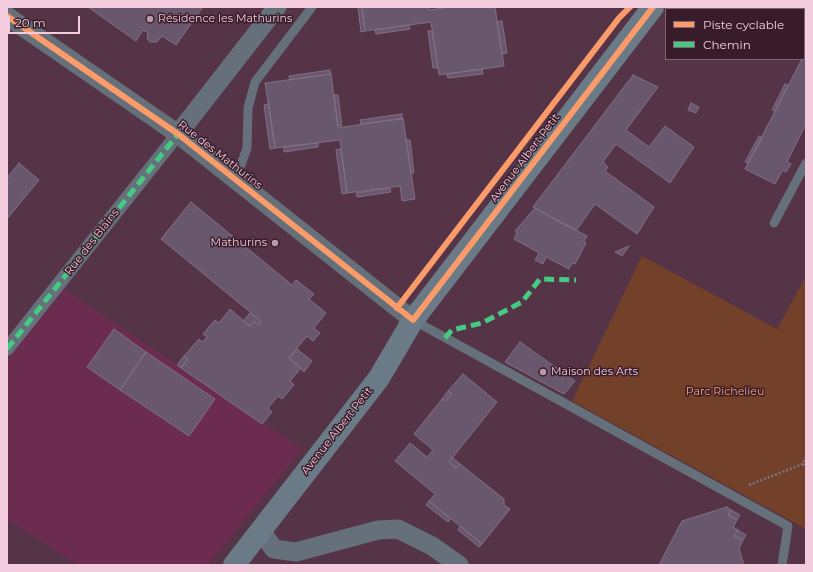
<!DOCTYPE html>
<meta charset="utf-8">
<style>
body{margin:0}
#map{position:relative;width:813px;height:572px;overflow:hidden;background:#563447;font-family:Montserrat,sans-serif}
canvas{display:block}
.frame{position:absolute;inset:0;border:8px solid #f3ccde;pointer-events:none}
.legend{position:absolute;left:665px;top:8px;width:140px;height:52px;box-sizing:border-box;background:#381c2a;border:1px solid #836272;margin:0;padding:5px 7px;list-style:none;font-size:12px;color:#f3ccde}
.legend li{display:flex;align-items:center;gap:8px;height:20px}
.legend b{width:20px;border:1px solid #836272}
.scale{position:absolute;left:8px;top:16px;width:72px;height:18px;box-sizing:border-box;border:2px solid #f3ccde;border-top:0;padding-left:5px;font-size:12px;line-height:14px;white-space:nowrap;color:#f3ccde;-webkit-text-stroke:3px #381c2a;paint-order:stroke}
</style>
<div id="map">
<canvas width="813" height="572"></canvas>
<div class="frame"></div>
<ul class="legend">
<li><b style="height:5px;background:#fa9b69"></b>Piste cyclable</li>
<li><b style="height:5px;background:#46c982"></b>Chemin</li>
</ul>
<div class="scale">20 m</div>
</div>
<script>
const c = document.querySelector('canvas').getContext('2d');
c.lineJoin = 'round';
function fillPath(path, color) {
  c.fillStyle = color;
  c.fill(path, 'evenodd');
}
function shape(rows) {
  const path = new Path2D();
  for (const r of rows) {
    path.moveTo(r[0], r[1]);
    for (let i = 2; i < r.length; i += 2) path.lineTo(r[i], r[i + 1]);
  }
  return path;
}
function strokePath(path, color, width, dash) {
  c.strokeStyle = color;
  c.lineWidth = width;
  c.lineCap = dash ? 'butt' : 'round';
  c.setLineDash(dash || []);
  c.stroke(path);
}
function drawText(font, color, halo, rows, align = 'center') {
  c.font = font + ' Montserrat,sans-serif';
  c.lineWidth = 3;
  c.setLineDash([]);
  c.textBaseline = 'middle';
  c.strokeStyle = halo;
  c.fillStyle = color;
  for (const [text, x, y, turn = 0] of rows) {
    c.save();
    c.translate(x, y);
    c.rotate((+turn || 0) * Math.PI / 180);
    c.textAlign = isNaN(turn) ? turn : align;
    if (halo) c.strokeText(text, 0, 0);
    c.fillText(text, 0, 0);
    c.restore();
  }
}
fillPath(shape([
 [64,289,302,449,208,565,78,565,7,519,7,361]
]), '#6c2c50');
fillPath(shape([
 [642,256,777,329,806,276,806,529,572,401]
]), '#734029');
const building = shape([
 [88,7,203,7,176,45,162,36,157,42,150,42,147,39,148,33,143,30,136,41,88,7],
 [358,7,362,7,365,31,361,32,358,7],
 [362,7,429,7,429,10,451,7,495,7,504,66,439,75,431,22,365,31,362,7],
 [683,7,726,7,728,9,685,9,683,7],
 [502,21,507,53,502,54,497,22,502,21],
 [409,25,410,29,376,34,375,30,409,25],
 [428,31,432,31,438,68,433,68,428,31],
 [806,51,806,124,787,162,791,164,786,172,783,170,775,184,745,169,802,59,804,59,806,51],
 [482,69,483,74,448,78,447,74,482,69],
 [330,70,330,74,290,80,289,76,330,70],
 [331,74,338,128,403,118,415,199,402,201,400,186,347,193,340,140,275,148,265,83,331,74],
 [633,75,658,87,626,130,649,147,665,126,694,147,670,183,616,144,603,162,608,167,605,171,654,207,637,234,595,204,576,231,533,207,633,75],
 [785,84,788,85,775,111,772,110,785,84],
 [334,95,338,95,342,126,338,126,334,95],
 [691,103,699,107,696,113,688,110,691,103],
 [269,104,275,148,270,149,264,105,269,104],
 [402,114,402,119,361,124,360,120,402,114],
 [759,136,762,138,748,163,745,162,759,136],
 [406,140,410,140,414,173,411,173,406,140],
 [318,143,318,147,284,152,284,147,318,143],
 [341,149,347,193,342,194,336,150,341,149],
 [19,163,39,180,7,219,7,178,19,163],
 [390,188,391,192,357,197,356,193,390,188],
 [191,202,292,285,296,280,314,294,309,299,326,313,314,328,320,333,313,341,307,336,289,358,301,368,290,381,294,385,282,399,278,396,268,408,272,412,262,424,181,368,188,359,184,356,199,339,202,342,207,337,203,334,215,320,219,323,230,309,250,326,254,321,258,325,261,321,161,239,191,202],
 [535,208,587,236,584,241,586,243,575,264,572,263,569,269,546,257,543,264,535,260,539,253,514,239,517,232,515,231,535,208],
 [629,246,622,256,615,252,629,246],
 [250,313,261,321,258,325,254,321,250,326,243,321,250,313],
 [114,329,146,352,120,390,87,367,114,329],
 [520,342,575,381,564,394,505,362,520,342],
 [297,349,312,361,304,372,289,358,297,349],
 [146,352,215,399,189,436,120,390,146,352],
 [184,356,188,359,181,368,177,365,184,356],
 [463,374,497,402,449,462,456,468,460,464,504,499,504,505,510,509,482,544,429,501,435,494,395,461,410,443,427,457,433,450,414,434,442,399,445,401,452,394,448,391,463,374],
 [448,391,452,394,445,401,442,399,448,391],
 [452,457,460,464,456,468,449,462,452,457],
 [429,501,451,519,448,522,426,505,429,501],
 [727,507,731,510,728,515,737,520,733,527,738,530,734,536,743,540,739,549,744,565,659,565,682,521,727,507],
 [731,510,740,515,737,520,728,515,731,510],
 [460,526,470,534,482,544,479,547,458,530,460,526],
 [738,530,746,535,743,540,734,536,738,530]
]);
fillPath(building, '#69586d');
strokePath(building, '#806f85', 1);
strokePath(shape([
 [803,464,806,467],
 [749,485,803,464,806,457]
]), '#787782', 2.5, [2, 2]);
strokePath(shape([
 [233,177,241,165,247,148,248,108,255,82,312,7],
 [774,223,806,163],
 [413,320,788,526,782,565]
]), '#65707a', 9);
strokePath(shape([
 [7,349,178,134]
]), '#65707a', 14);
strokePath(shape([
 [7,16,178,134,413,320],
 [178,134,277,7],
 [260,530,274,549,296,552,378,530,398,529,432,546,459,565]
]), '#65707a', 19);
strokePath(shape([
 [234,565,379,378,413,320,653,7]
]), '#6a7a86', 22);
strokePath(shape([
 [445,338,452,330,482,323,522,302,540,279,576,280],
 [7,349,178,134]
]), '#46c982', 5, [10, 5]);
strokePath(shape([
 [7,16,178,134,413,320,653,7],
 [397,308,619,18,630,7]
]), '#fa9b69', 6);
for (const [x, y, r, color] of [
 [150,19,4,"#bc97a9"],
 [275,243,4,"#bc97a9"],
 [543,372,4,"#bc97a9"]
]) {
  const dot = new Path2D();
  dot.arc(x, y, r, 0, 2 * Math.PI);
  c.fillStyle = color;
  c.fill(dot);
  strokePath(dot, '#381c2a', 1.5);
}
drawText('11px', '#f3ccde', '#381c2a', [
 ["Résidence les Mathurins",158,19],
 ["Mathurins",267,243,"right"],
 ["Maison des Arts",551,372]
], 'left');
drawText('11px', '#f3ccde', '#381c2a', [
 ["Rue des Mathurins",220,155,38],
 ["Avenue Albert Petit",525,158,-53],
 ["Rue des Blains",92,242,-52],
 ["Avenue Albert Petit",337,431,-52]
]);
drawText('11px', '#fda676', '#381c2a', [
 ["Parc Richelieu",725,392]
]);
</script>
